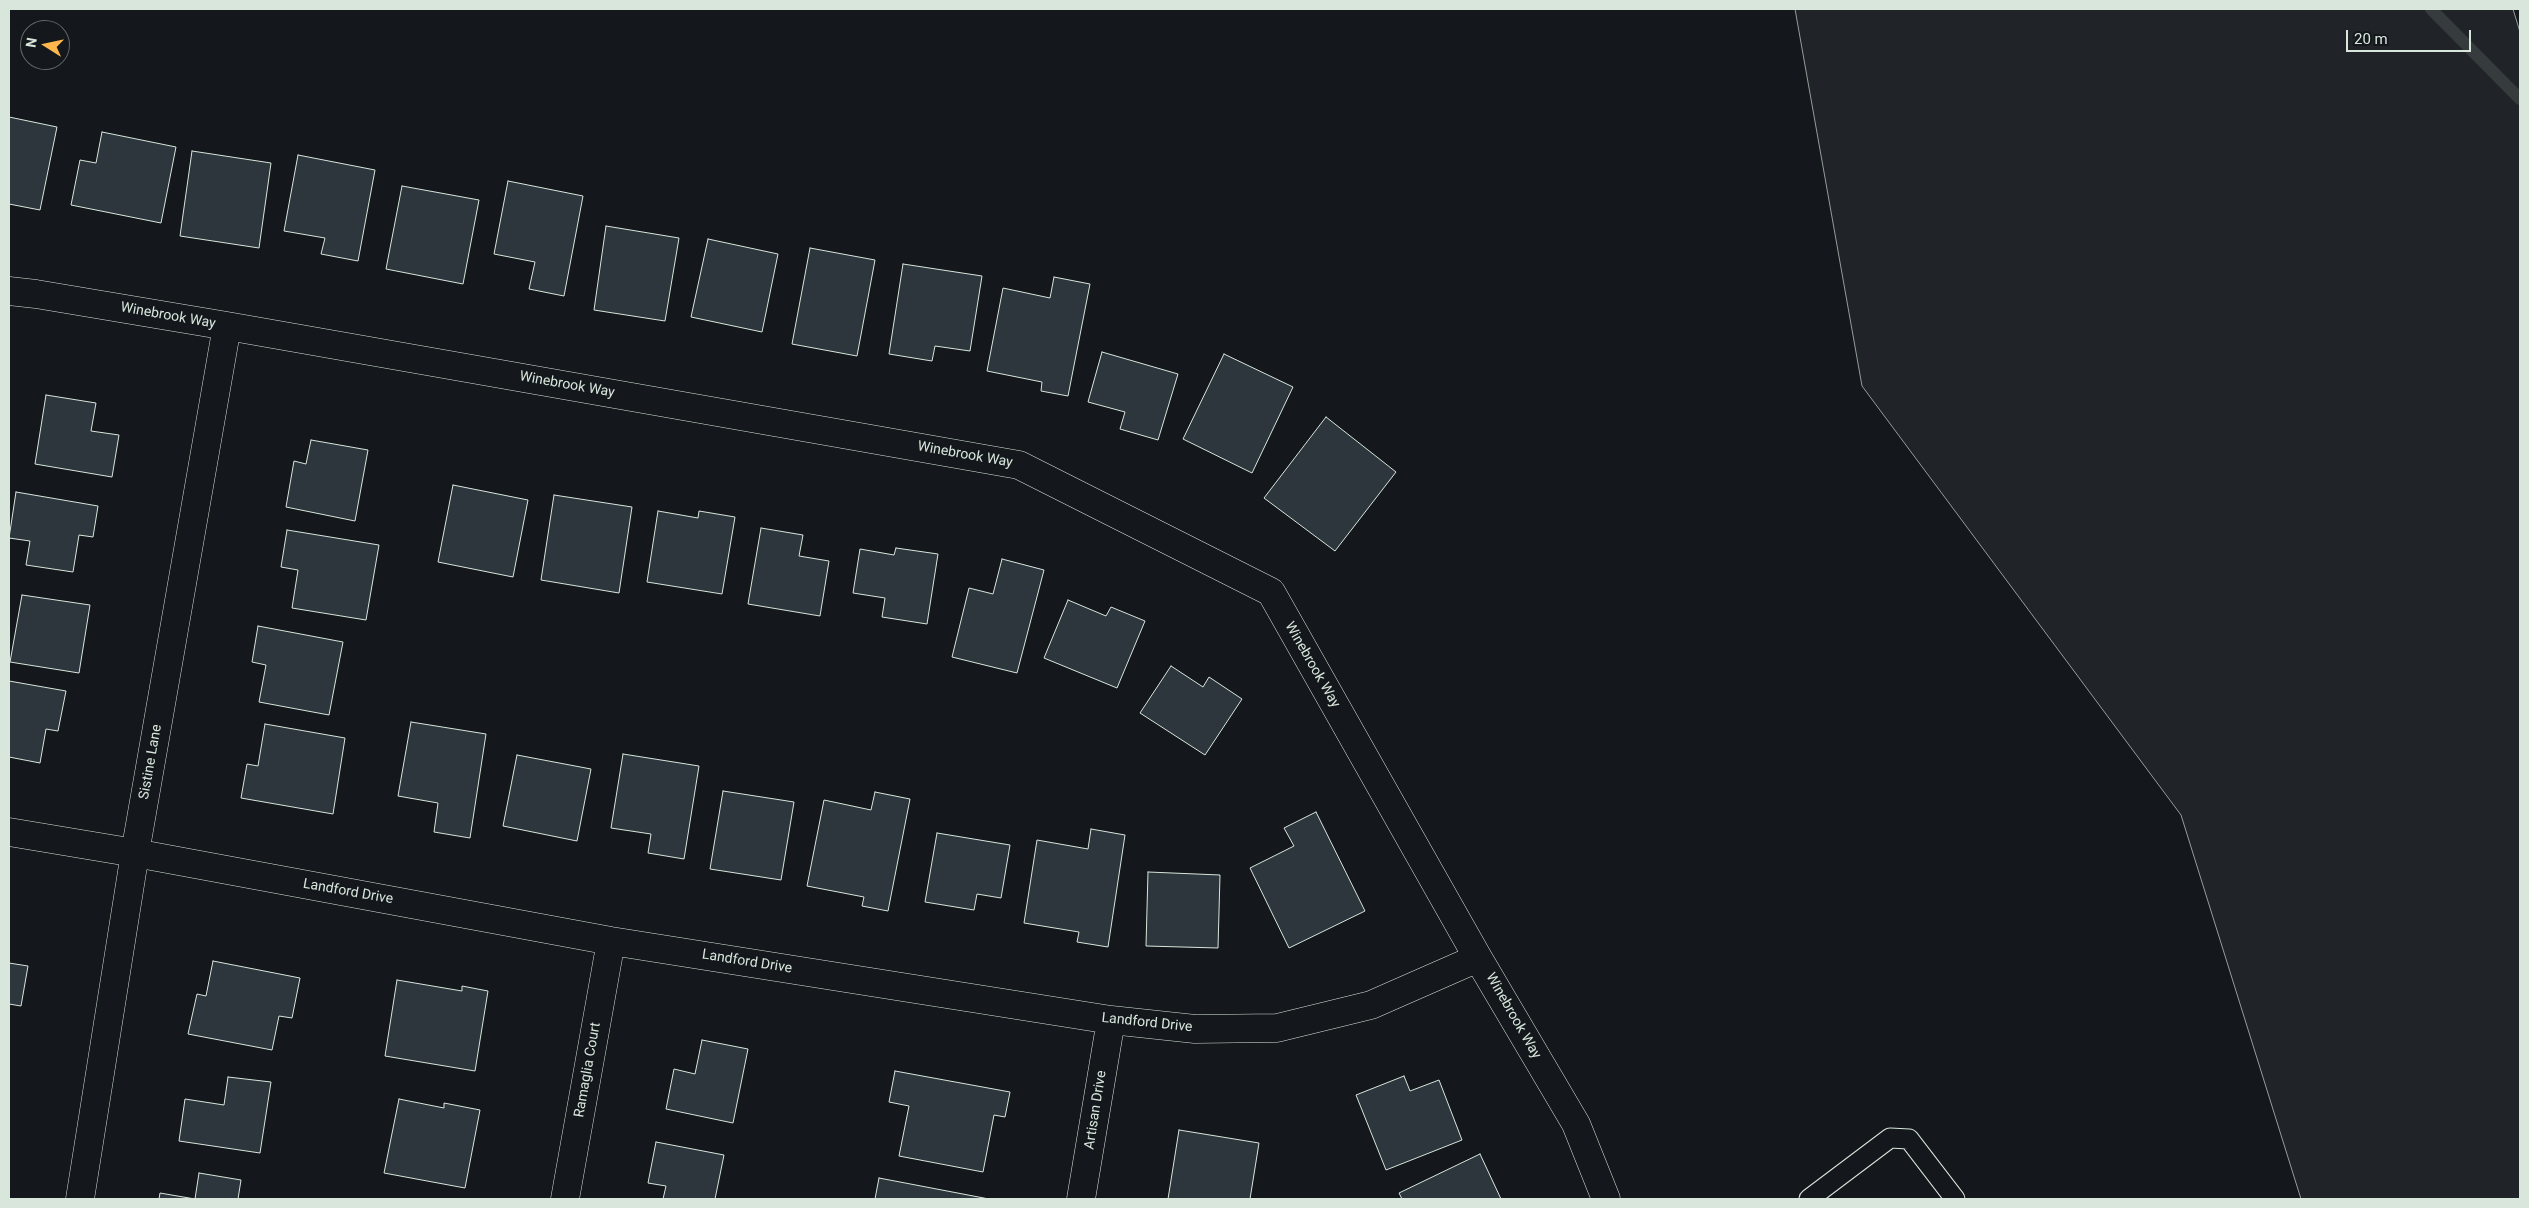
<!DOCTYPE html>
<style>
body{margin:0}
#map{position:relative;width:2529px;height:1208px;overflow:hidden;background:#14181c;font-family:Roboto,sans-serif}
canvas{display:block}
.frame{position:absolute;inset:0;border:10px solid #d8e6dc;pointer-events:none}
.north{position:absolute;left:20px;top:20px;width:50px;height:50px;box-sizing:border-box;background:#14181c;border:1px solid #626a69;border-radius:50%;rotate:280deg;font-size:14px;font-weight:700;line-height:20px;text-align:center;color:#d8e6dc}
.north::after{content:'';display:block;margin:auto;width:18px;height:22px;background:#ffb74d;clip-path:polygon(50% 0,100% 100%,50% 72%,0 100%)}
.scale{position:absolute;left:2346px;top:30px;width:125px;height:22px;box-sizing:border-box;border:2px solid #d8e6dc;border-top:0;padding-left:6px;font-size:15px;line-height:18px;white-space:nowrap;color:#d8e6dc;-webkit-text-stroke:4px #14181c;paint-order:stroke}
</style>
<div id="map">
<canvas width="2529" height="1208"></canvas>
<div class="frame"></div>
<div class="north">N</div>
<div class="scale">20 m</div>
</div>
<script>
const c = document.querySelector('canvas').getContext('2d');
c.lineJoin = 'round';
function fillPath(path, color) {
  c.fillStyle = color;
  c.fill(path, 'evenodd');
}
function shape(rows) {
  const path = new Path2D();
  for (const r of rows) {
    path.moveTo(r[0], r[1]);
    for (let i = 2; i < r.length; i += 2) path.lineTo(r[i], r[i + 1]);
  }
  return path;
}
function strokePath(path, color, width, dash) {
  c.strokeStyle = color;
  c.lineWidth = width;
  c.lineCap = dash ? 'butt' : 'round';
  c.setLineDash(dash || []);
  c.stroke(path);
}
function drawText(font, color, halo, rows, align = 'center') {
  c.font = font + ' Roboto,sans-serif';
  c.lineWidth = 4;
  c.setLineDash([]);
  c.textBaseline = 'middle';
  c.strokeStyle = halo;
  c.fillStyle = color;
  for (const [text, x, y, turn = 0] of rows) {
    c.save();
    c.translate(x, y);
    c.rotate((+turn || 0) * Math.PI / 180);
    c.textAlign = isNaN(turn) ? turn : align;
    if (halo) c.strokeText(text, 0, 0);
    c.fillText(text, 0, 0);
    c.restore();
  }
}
const green = shape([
 [1795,9,2513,9,2520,32,2520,1199,2301,1199,2181,815,1862,386,1795,9]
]);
fillPath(green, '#202428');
strokePath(green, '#939e99', 1);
strokePath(shape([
 [2431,9,2520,99]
]), '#363b3e', 12);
const building = shape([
 [9,117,57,127,40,210,9,204,9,117],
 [102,132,176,147,161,223,71,205,80,160,96,163,102,132],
 [192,151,271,163,259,248,180,236,192,151],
 [298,155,375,170,358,261,321,254,325,238,284,231,298,155],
 [508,181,583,196,564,296,529,289,535,262,494,254,508,181],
 [402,186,479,200,463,284,386,269,402,186],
 [606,226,679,238,665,321,594,310,606,226],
 [708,239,778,254,762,332,691,317,708,239],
 [810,248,875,260,857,356,792,344,810,248],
 [903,264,982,276,970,351,935,346,932,361,889,354,903,264],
 [1054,277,1090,284,1068,396,1041,391,1042,382,987,371,1003,288,1050,298,1054,277],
 [1102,352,1178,374,1158,440,1120,429,1125,412,1088,402,1102,352],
 [1224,354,1293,387,1252,473,1183,439,1224,354],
 [46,395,96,403,91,431,119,435,112,477,35,464,46,395],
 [1326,417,1396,472,1335,551,1264,498,1326,417],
 [311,440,368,450,355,521,286,507,294,461,306,464,311,440],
 [453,485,528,500,513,577,438,562,453,485],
 [16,492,98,506,93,537,79,535,73,572,26,565,30,541,9,538,16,492],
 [554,495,632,507,619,593,541,580,554,495],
 [658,511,698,518,699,511,735,517,722,594,647,582,658,511],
 [761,528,803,535,799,556,829,561,820,616,748,604,761,528],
 [287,530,379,545,366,620,292,608,298,570,281,567,287,530],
 [896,548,938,554,927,624,882,617,885,598,853,593,860,549,894,555,896,548],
 [1002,559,1044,570,1017,673,952,657,969,588,993,594,1002,559],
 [22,595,90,605,79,673,10,662,22,595],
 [1068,600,1106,616,1111,607,1145,621,1117,688,1044,658,1068,600],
 [258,626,343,642,329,715,259,702,266,665,252,662,258,626],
 [1171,666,1203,687,1209,677,1242,699,1205,755,1140,713,1171,666],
 [9,681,66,691,58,731,46,729,40,763,9,757,9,681],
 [411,722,486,734,470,838,434,832,438,803,398,796,411,722],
 [265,724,345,738,333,814,241,798,247,764,258,766,265,724],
 [623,754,699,766,684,859,648,853,651,834,611,828,623,754],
 [517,755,591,769,577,841,503,826,517,755],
 [723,791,794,802,781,880,710,869,723,791],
 [875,792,910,799,888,911,862,906,864,897,807,886,824,800,871,810,875,792],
 [1316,812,1365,911,1289,948,1250,868,1294,846,1284,828,1316,812],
 [1091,829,1125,835,1108,947,1077,942,1079,932,1024,923,1037,840,1088,849,1091,829],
 [937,833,1010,845,1001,898,977,894,974,910,925,902,937,833],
 [1148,872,1220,875,1218,948,1146,946,1148,872],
 [213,961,300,978,292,1018,279,1016,272,1050,188,1034,197,994,206,996,213,961],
 [9,963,28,966,21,1006,9,1004,9,963],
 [397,980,462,991,462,986,488,991,475,1071,385,1056,397,980],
 [702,1040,748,1049,733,1123,666,1109,674,1069,695,1074,702,1040],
 [895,1071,1010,1092,1005,1117,994,1115,983,1172,899,1156,909,1106,889,1102,895,1071],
 [1404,1076,1410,1091,1439,1080,1462,1140,1386,1170,1356,1095,1404,1076],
 [228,1077,271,1082,260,1153,179,1141,185,1099,224,1105,228,1077],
 [399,1099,444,1108,444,1103,480,1110,465,1188,384,1173,399,1099],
 [1179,1130,1259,1143,1250,1199,1168,1199,1179,1130],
 [656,1142,724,1155,715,1199,663,1199,666,1186,648,1183,656,1142],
 [1480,1154,1501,1199,1402,1199,1399,1193,1480,1154],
 [199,1173,241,1180,238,1199,159,1199,160,1193,195,1199,199,1173],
 [879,1178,989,1199,875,1199,879,1178]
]);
fillPath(building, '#2c363c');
strokePath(building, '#d8e6dc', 1);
const lane = shape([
 [1809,1199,1890,1138,1909,1139,1955,1199]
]);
const street = shape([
 [9,291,36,294,227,326,1019,465,1271,592,1478,958,1576,1124,1606,1199],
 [9,832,135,853,611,941,1111,1020,1195,1029,1277,1028,1371,1005,1478,958],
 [80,1199,135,853,227,326],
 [565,1199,611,941],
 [1081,1199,1111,1020]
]);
strokePath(lane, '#d8e6dc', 21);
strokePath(street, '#d8e6dc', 29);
strokePath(lane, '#14181c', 19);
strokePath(street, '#14181c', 28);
drawText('14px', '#d8e6dc', '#14181c', [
 ["Winebrook Way",168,316,10],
 ["Winebrook Way",567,385,10],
 ["Winebrook Way",965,455,10],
 ["Winebrook Way",1312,665,60],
 ["Sistine Lane",151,762,-80],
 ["Landford Drive",348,892,10],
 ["Landford Drive",747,962,9],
 ["Winebrook Way",1513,1016,60],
 ["Landford Drive",1147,1023,6],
 ["Ramaglia Court",588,1070,-80],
 ["Artisan Drive",1096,1110,-81]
]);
</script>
